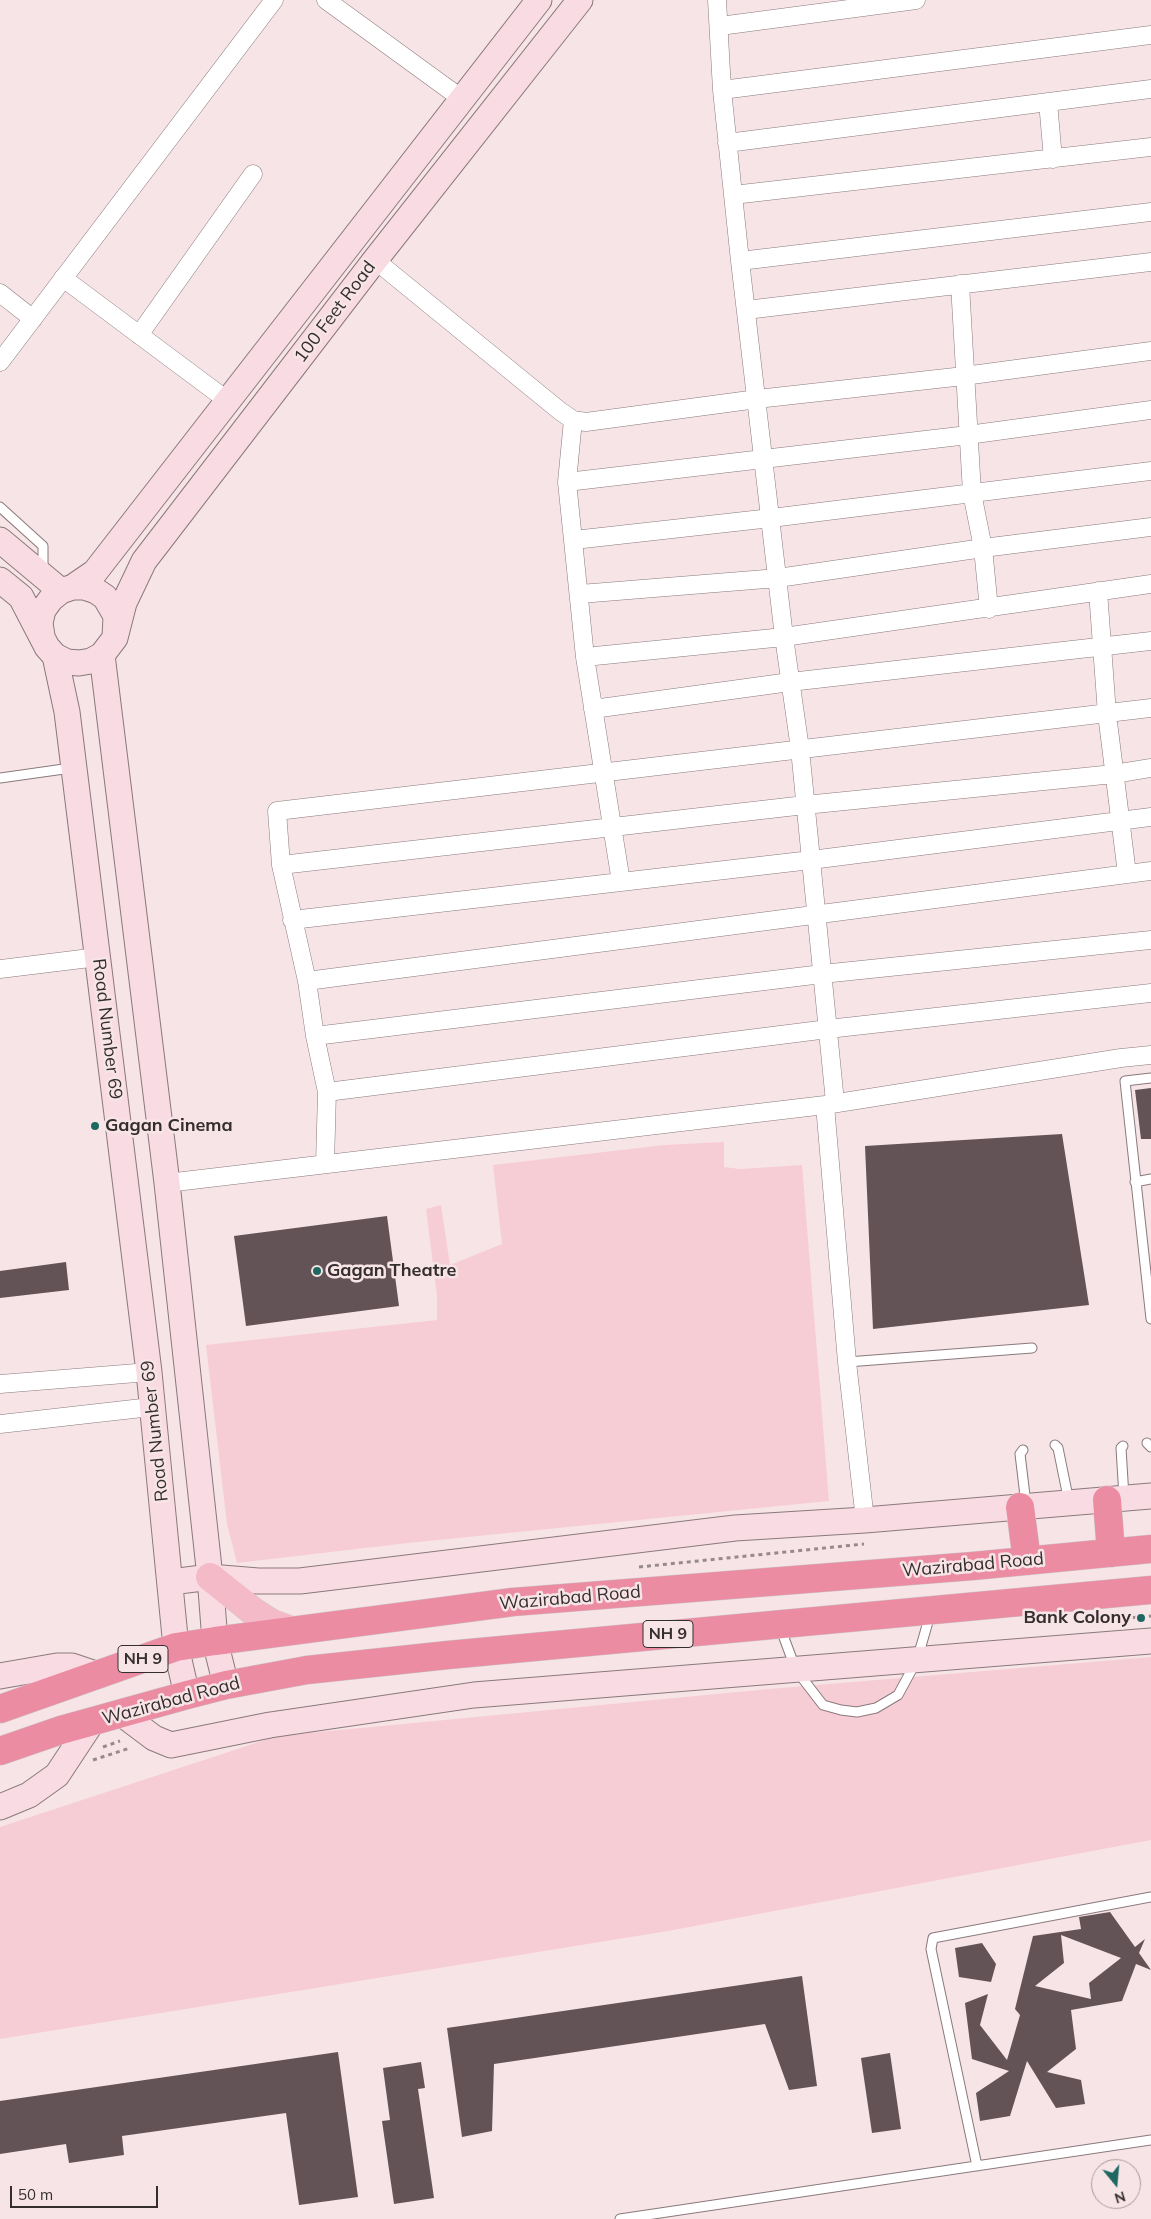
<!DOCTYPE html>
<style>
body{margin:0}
#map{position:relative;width:1151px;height:2219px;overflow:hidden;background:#f7e4e7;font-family:Mulish,sans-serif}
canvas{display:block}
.north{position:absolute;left:1091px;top:2159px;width:50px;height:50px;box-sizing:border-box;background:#f7e4e7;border:1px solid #a99b9d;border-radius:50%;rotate:163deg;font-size:14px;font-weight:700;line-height:20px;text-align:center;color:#352e2f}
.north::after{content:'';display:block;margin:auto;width:18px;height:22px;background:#1e6861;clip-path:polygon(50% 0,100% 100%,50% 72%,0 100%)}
.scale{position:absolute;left:10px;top:2186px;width:148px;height:22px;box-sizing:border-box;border:2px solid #352e2f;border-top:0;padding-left:6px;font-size:15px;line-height:18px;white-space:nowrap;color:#352e2f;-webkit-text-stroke:4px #f7e4e7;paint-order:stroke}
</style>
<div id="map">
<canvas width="1151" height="2219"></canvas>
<div class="north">N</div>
<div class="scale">50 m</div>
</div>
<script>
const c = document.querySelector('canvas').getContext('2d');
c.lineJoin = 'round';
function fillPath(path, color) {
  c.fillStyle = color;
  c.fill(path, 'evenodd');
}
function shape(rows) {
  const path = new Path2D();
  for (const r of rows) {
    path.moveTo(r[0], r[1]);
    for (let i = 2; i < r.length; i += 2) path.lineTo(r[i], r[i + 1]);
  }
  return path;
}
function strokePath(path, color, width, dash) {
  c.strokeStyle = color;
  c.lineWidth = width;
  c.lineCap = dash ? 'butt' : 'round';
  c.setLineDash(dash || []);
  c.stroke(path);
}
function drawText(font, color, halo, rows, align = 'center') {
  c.font = font + ' Mulish,sans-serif';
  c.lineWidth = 5;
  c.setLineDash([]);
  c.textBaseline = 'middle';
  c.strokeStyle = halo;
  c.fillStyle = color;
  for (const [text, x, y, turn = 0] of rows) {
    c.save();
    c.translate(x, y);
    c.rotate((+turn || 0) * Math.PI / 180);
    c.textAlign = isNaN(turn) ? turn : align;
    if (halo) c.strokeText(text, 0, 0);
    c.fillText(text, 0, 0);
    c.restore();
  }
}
fillPath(shape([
 [724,1142,724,1167,740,1169,802,1165,829,1501,408,1543,237,1563,227,1524,206,1345,437,1320,437,1296,426,1209,441,1205,450,1265,502,1244,493,1165,664,1145],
 [1151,1657,1151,1840,668,1931,0,2039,0,1827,277,1736,769,1689]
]), '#f7cdd5');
fillPath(shape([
 [1151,1088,1151,1139,1141,1139,1135,1090],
 [1062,1134,1089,1305,873,1329,865,1146],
 [387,1216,399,1306,246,1326,234,1236],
 [66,1262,69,1290,0,1298,0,1271],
 [1110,1912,1135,1947,1145,1939,1139,1953,1151,1970,1136,1964,1122,2001,1071,2010,1076,2049,1047,2072,1081,2080,1085,2104,1056,2108,1027,2061,1010,2116,980,2121,976,2093,1009,2071,972,2059,965,2003,988,1994,980,2025,1007,2060,1020,2015,1015,2009,1033,1936,1081,1929,1079,1917],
 [1061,1935,1121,1958,1089,1983,1091,1999,1035,1986,1064,1963],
 [982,1943,996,1964,991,1982,959,1977,955,1948],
 [802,1976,817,2086,789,2090,765,2024,494,2064,492,2131,462,2137,447,2028],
 [338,2052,358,2197,299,2205,286,2113,122,2136,124,2155,69,2163,66,2144,0,2154,0,2101],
 [890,2053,901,2129,872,2133,861,2058],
 [421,2062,425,2088,418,2089,434,2198,394,2204,382,2121,390,2120,383,2068]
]), '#635356');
const lane = shape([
 [0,507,43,546,43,572],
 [0,778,71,768],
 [1151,1078,1125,1081,1151,1319],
 [1135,1182,1151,1179],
 [847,1362,1032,1348],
 [1147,1443,1151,1447],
 [1055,1445,1058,1448,1069,1502],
 [1123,1446,1121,1448,1124,1497],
 [1023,1450,1020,1454,1026,1504],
 [780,1627,796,1670,823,1705,841,1710,857,1712,876,1708,898,1695,917,1660,930,1615],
 [977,2166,931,1949,933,1938,1151,1897],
 [620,2219,1151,2140]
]);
const street = shape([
 [326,0,462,99],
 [717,0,722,90,740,261,784,637,800,749,835,1102],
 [720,26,916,0],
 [722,90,1151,35],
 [1048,102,1053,159],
 [727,143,1151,89],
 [733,195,1151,147],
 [375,260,560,411,573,420,586,422,757,399,964,376,1151,351],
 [740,261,1151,212],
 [63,278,228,401],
 [960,284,972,493,983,548,989,609],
 [0,293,33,319],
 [746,310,1151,262],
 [139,335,253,174],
 [0,362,274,0],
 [573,420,567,482,585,657,621,882],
 [567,482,968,435,1151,410],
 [574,540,771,518,1151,471],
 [1098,591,1107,714,1127,874],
 [580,594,778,578,983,548,1151,527],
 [585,657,784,637,1151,584],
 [593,709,790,682,1151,641],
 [281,865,805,805,1114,774,1151,768],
 [292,920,811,860,1151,817],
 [0,969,98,957],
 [307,981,1151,871],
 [315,1036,822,974,1151,940],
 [327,1092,828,1029,1151,993],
 [825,1105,847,1362,865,1520],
 [325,1164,327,1092,315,1036,307,981,281,865,277,811,1151,708],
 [167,1183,825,1105,1121,1058,1151,1055],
 [0,1384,149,1372],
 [0,1424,151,1407]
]);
const secondary = shape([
 [0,540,61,591],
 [0,580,21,597,47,647,55,656,67,662,79,663,91,661,102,655,115,638,116,616,105,597,96,591,84,587,73,587,61,591,51,599,43,610,40,623,42,636],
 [73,587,95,572,539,0],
 [115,638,124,603,144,561,375,260,580,0],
 [102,655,167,1183,210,1577,215,1641,226,1685],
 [55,656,67,712,149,1372,176,1647,187,1695],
 [171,1582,210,1577,258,1581,300,1581,735,1528,865,1520,1151,1496],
 [0,1676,57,1666,72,1666,99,1675],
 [122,1714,154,1738,171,1745,270,1725,474,1695,1151,1641],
 [0,1807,29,1795,57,1775,92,1722]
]);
const primary = shape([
 [210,1577,254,1612,271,1623,290,1630]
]);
const highway = shape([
 [1107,1500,1111,1553],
 [1020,1507,1027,1561],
 [0,1709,176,1647,215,1641,513,1602,973,1566,1151,1549],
 [0,1751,61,1730,187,1695,226,1685,307,1670,448,1655,1151,1590]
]);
strokePath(lane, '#8a797c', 11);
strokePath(street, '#8a797c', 19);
strokePath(secondary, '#8a797c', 27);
strokePath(primary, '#cac9c9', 29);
strokePath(highway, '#cac9c9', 29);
strokePath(shape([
 [639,1567,864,1544],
 [1117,1619,1151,1616],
 [103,1747,120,1741],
 [93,1760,130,1748]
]), '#978a8c', 3, [4, 4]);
strokePath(lane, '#fff', 9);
strokePath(street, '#fff', 18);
strokePath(secondary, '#f9dce3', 25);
strokePath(primary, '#f4bac7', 28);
strokePath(highway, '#ec8ca2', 28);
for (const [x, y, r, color] of [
 [95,1126,5,"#1e6861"],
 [317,1271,5,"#1e6861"],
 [1141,1618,5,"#1e6861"]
]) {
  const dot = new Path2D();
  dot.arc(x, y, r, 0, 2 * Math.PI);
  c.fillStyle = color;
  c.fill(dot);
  strokePath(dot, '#f7e4e7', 2);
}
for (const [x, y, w] of [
 [668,1634,50],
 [143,1659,50]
]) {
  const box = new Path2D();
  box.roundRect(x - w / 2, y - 13.5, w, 27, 4);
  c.fillStyle = '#f7e4e7';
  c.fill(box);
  strokePath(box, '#352e2f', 1);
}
drawText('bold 16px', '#352e2f', null, [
 ["NH 9",668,1634],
 ["NH 9",143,1659]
]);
drawText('18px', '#352e2f', '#f7e4e7', [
 ["100 Feet Road",335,312,-53],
 ["Road Number 69",107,1029,83],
 ["Road Number 69",155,1431,-96],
 ["Wazirabad Road",973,1565,-5],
 ["Wazirabad Road",570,1598,-5],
 ["Wazirabad Road",171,1701,-15]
]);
drawText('bold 18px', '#352e2f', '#f7e4e7', [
 ["Gagan Cinema",105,1126],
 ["Gagan Theatre",327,1271],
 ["Bank Colony",1131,1618,"right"]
], 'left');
</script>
